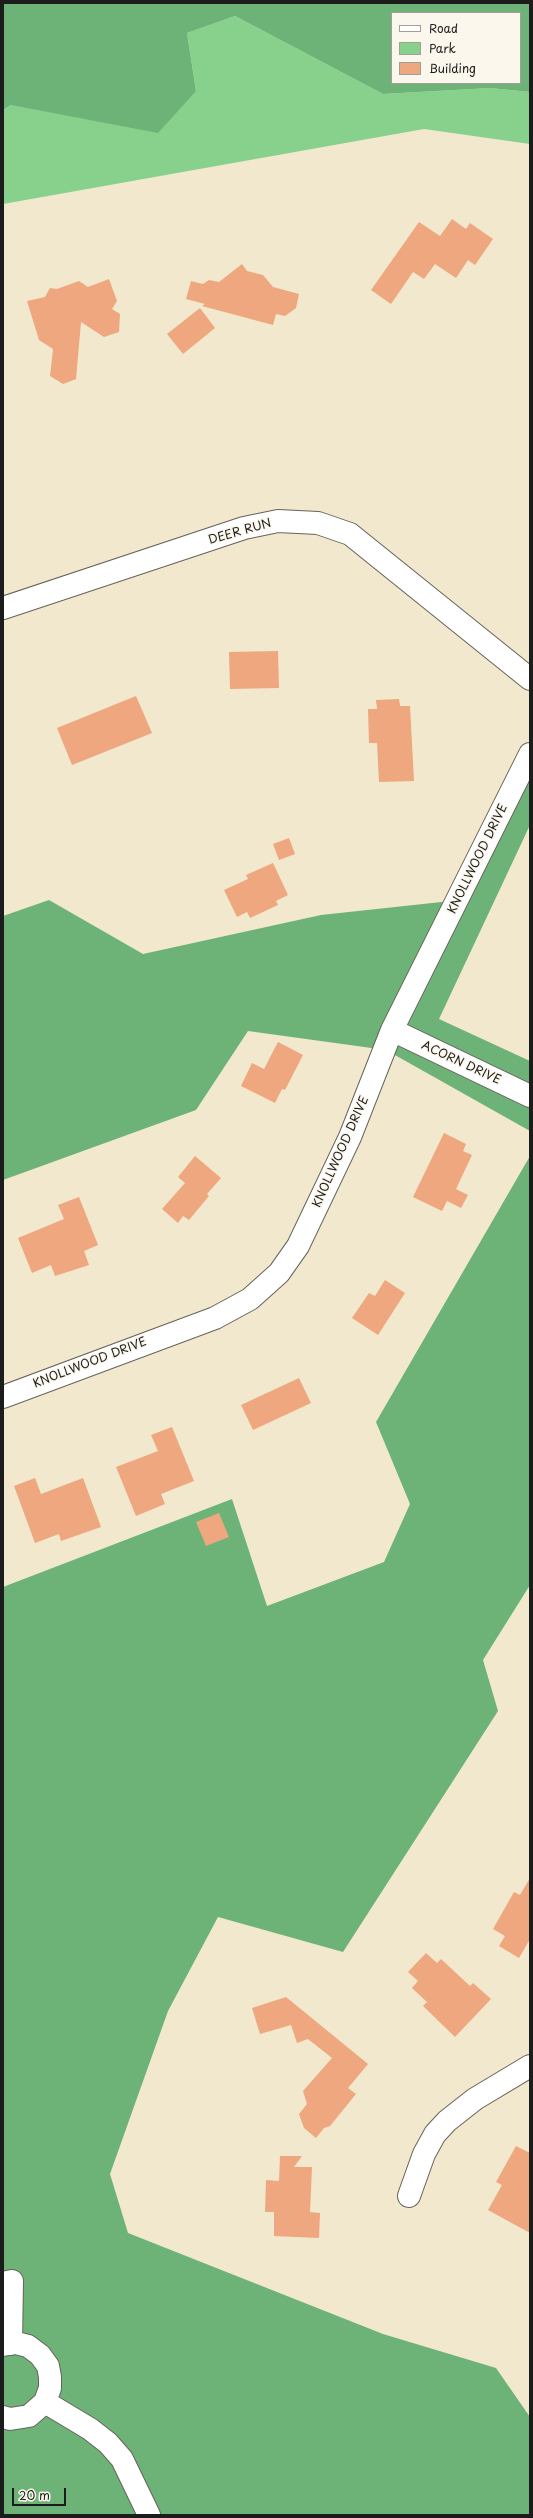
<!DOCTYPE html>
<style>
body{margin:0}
#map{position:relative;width:533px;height:2518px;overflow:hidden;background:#f1e8cd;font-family:"Playpen Sans",sans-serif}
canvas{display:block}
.frame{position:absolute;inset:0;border:4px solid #1c1c1c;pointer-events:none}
.legend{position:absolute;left:391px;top:12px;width:130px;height:72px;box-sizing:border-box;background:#fbf7ec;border:1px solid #a29f99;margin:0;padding:5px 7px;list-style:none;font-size:12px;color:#1c1c1c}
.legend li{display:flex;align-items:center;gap:8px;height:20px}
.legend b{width:20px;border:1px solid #a29f99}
.scale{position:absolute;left:12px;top:2488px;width:54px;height:18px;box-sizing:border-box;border:2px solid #1c1c1c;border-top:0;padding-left:5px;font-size:12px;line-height:14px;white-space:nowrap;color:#1c1c1c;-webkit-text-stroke:3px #fbf7ec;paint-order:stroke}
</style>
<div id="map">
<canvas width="533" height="2518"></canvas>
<div class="frame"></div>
<ul class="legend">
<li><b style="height:5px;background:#fff"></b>Road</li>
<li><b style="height:11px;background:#87d18d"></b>Park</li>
<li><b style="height:11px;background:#eea77e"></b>Building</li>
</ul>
<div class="scale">20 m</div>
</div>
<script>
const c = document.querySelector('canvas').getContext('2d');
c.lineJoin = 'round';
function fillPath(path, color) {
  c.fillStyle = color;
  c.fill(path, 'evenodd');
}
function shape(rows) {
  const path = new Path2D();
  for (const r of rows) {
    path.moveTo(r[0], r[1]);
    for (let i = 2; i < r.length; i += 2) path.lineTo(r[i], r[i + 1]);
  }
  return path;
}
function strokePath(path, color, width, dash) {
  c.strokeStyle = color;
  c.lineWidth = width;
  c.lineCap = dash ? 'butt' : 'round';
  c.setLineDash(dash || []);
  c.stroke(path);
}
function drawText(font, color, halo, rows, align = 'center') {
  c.font = font + ' "Playpen Sans",sans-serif';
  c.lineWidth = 3;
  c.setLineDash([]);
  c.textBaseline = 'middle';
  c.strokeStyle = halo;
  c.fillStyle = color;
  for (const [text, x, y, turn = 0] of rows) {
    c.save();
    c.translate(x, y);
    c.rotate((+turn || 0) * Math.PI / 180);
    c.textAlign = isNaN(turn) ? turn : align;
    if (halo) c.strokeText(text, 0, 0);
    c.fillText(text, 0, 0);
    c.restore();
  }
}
fillPath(shape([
 [235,16,383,94,490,88,530,92,530,144,424,129,3,204,3,110,11,105,196,91,187,33]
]), '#87d18d');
fillPath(shape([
 [3,3,530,3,530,92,490,88,383,94,235,16,187,33,196,91,158,133,11,105,3,110],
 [392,13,520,13,520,83,392,83],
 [530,770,530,825,439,1019,530,1061,530,1131,386,1050,248,1031,196,1110,3,1180,3,916,49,900,143,954,321,915,460,900],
 [530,1156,530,1585,483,1660,498,1711,343,1952,218,1917,168,2011,110,2174,128,2233,383,2334,496,2368,530,2417,530,2515,3,2515,3,1587,232,1499,267,1606,384,1562,410,1504,376,1422]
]), '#6db378');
fillPath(shape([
 [452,219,466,229,470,223,493,239,475,265,468,260,456,278,435,264,424,279,413,272,391,304,371,290,419,222,440,236],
 [242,264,247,271,263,275,273,287,299,294,296,308,285,316,276,314,273,325,202,306,205,304,186,299,191,281,203,284,209,280,219,282],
 [109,279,117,301,112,309,120,314,119,332,104,337,81,322,76,379,63,384,50,376,53,349,39,340,27,301,45,297,50,288,57,289,79,281,88,287],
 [200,308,215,328,183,354,167,334],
 [278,651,279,688,230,689,229,652],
 [136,696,152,733,72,765,57,728],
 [399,699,400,706,410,706,414,781,379,782,377,743,369,743,368,709,377,709,376,700],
 [289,838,295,854,279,860,273,844],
 [273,863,288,895,276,901,278,905,250,918,247,912,237,917,224,890,248,879,246,875],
 [278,1042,303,1055,285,1090,282,1089,275,1103,241,1086,252,1063,264,1069],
 [444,1133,466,1144,463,1151,472,1155,456,1189,468,1195,461,1208,447,1201,442,1211,413,1197],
 [195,1156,221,1178,207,1194,209,1196,189,1220,183,1216,178,1223,162,1209,185,1183,178,1177],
 [79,1197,98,1245,84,1251,89,1265,55,1276,51,1265,32,1273,18,1238,64,1219,58,1205],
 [385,1280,405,1293,378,1335,352,1318,369,1293,375,1296],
 [299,1378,311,1403,253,1430,241,1405],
 [172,1427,194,1481,161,1494,165,1504,136,1516,116,1467,158,1451,151,1435],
 [35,1478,41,1494,83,1478,101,1527,61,1541,59,1534,35,1543,14,1486],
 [219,1513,229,1537,206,1546,196,1522],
 [530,1878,530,1939,519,1958,499,1946,505,1936,493,1929,514,1892,520,1895],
 [426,1953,437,1963,441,1959,470,1986,473,1983,491,1999,455,2037,423,2006,427,2002,412,1988,418,1981,408,1972],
 [286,1997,368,2064,348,2088,356,2094,330,2126,324,2128,316,2138,304,2128,299,2114,307,2104,303,2091,332,2058,308,2039,297,2043,291,2025,260,2034,252,2008],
 [516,2146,530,2153,530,2233,488,2210,502,2185,496,2182],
 [280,2156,302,2156,294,2167,312,2167,310,2212,320,2213,319,2238,274,2236,274,2212,265,2212,266,2180,279,2181]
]), '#eea77e');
const minor = shape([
 [3,608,244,528,278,521,318,523,350,534,530,679],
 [392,1030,530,1096],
 [3,1397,215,1318,250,1299,279,1273,298,1246,350,1137,392,1030,530,754],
 [409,2196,424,2154,435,2134,447,2121,475,2099,530,2066],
 [3,2283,12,2281,11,2344],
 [3,2345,16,2343,28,2346,40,2355,48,2366,50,2377,50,2388,45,2402,29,2416,10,2419,3,2417],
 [45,2402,90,2429,108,2443,122,2459,149,2515]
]);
strokePath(minor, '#67635a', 24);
strokePath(minor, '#fff', 22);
drawText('12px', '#1c1c1c', '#fbf7ec', [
 ["DEER RUN",240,532,-16],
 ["KNOLLWOOD DRIVE",478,859,-64],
 ["ACORN DRIVE",461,1063,25],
 ["KNOLLWOOD DRIVE",341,1152,-66],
 ["KNOLLWOOD DRIVE",90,1363,-21]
]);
</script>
